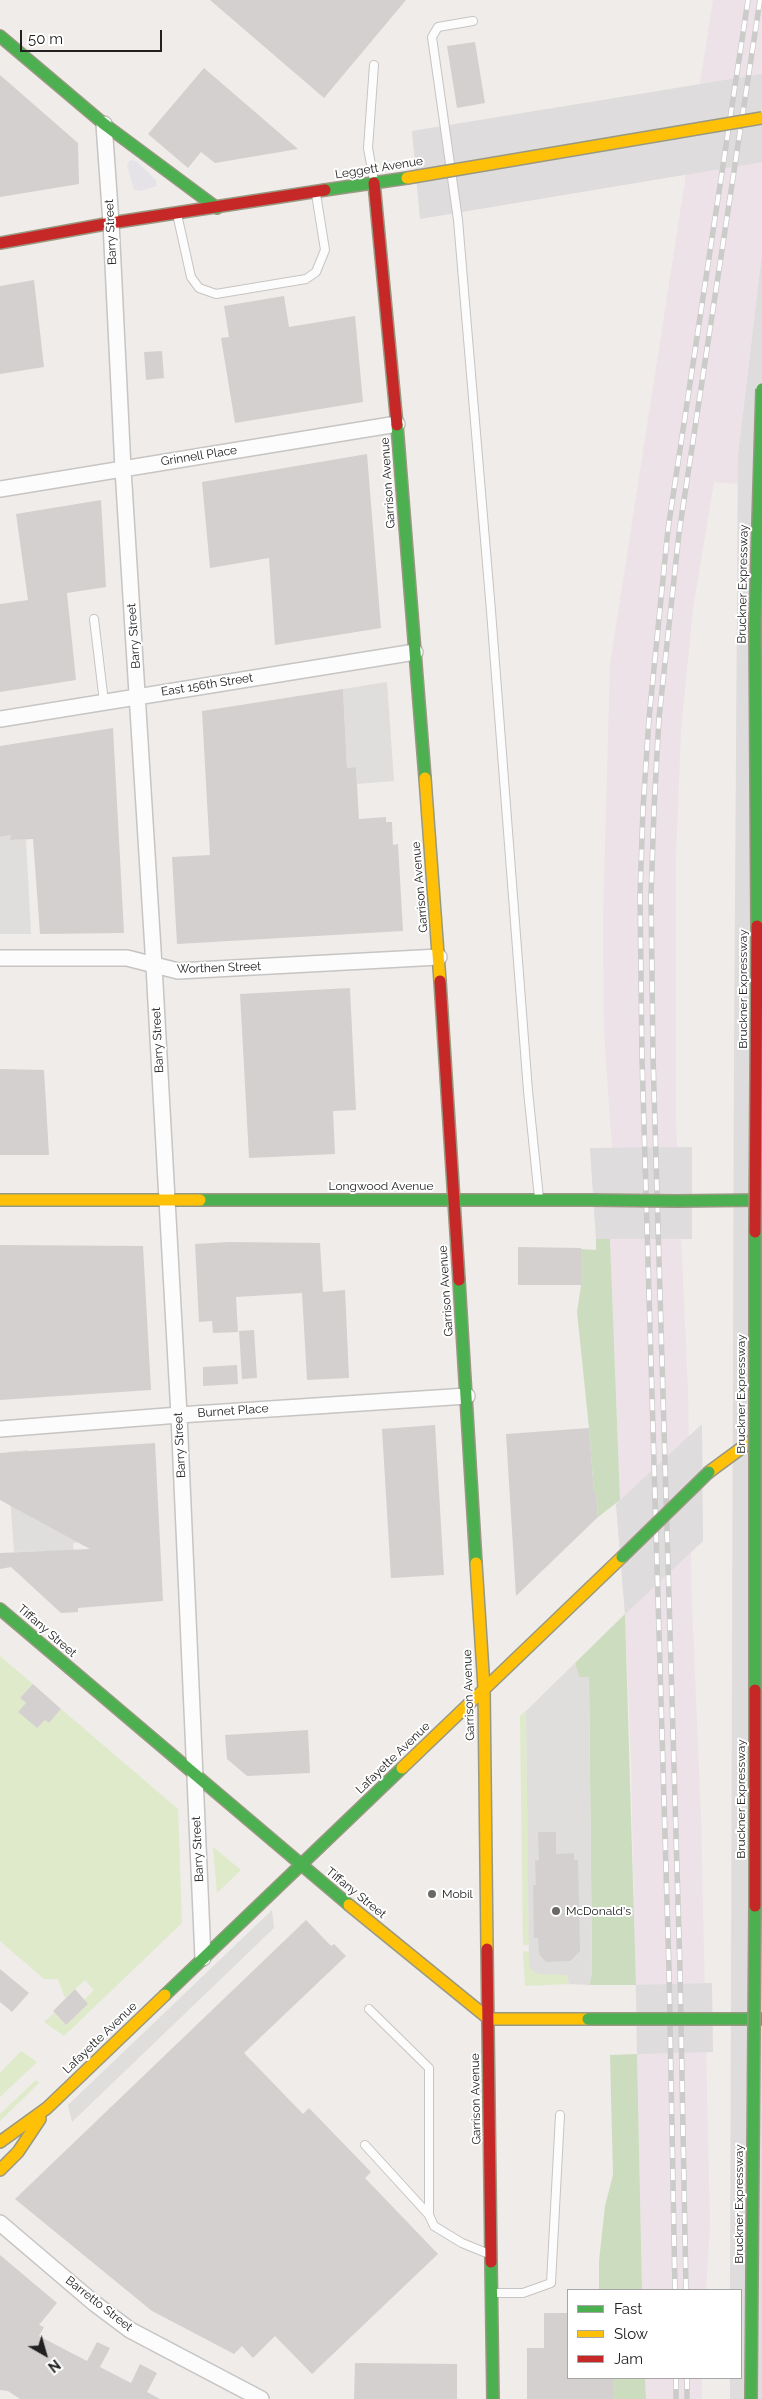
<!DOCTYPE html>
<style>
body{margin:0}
#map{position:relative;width:762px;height:2399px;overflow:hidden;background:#efece9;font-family:Raleway,sans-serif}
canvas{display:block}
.legend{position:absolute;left:567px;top:2289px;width:175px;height:90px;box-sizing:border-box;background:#fff;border:1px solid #a6a6a6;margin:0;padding:6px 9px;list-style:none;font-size:15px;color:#212121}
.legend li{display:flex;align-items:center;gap:10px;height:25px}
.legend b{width:25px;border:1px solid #a6a6a6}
.north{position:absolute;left:20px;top:2329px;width:50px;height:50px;-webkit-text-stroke:4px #fff;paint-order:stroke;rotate:142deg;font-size:14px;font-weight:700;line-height:20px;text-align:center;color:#212121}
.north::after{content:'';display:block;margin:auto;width:18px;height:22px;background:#212121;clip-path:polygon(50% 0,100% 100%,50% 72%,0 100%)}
.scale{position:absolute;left:20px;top:30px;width:142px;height:22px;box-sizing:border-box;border:2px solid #212121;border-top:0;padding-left:6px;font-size:15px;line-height:18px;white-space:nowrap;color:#212121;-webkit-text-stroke:4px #fff;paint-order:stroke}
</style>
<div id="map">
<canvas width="762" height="2399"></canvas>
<ul class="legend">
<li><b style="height:6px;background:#4caf50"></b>Fast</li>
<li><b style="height:6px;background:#ffc107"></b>Slow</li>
<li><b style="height:6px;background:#c62828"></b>Jam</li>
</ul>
<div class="north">N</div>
<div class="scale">50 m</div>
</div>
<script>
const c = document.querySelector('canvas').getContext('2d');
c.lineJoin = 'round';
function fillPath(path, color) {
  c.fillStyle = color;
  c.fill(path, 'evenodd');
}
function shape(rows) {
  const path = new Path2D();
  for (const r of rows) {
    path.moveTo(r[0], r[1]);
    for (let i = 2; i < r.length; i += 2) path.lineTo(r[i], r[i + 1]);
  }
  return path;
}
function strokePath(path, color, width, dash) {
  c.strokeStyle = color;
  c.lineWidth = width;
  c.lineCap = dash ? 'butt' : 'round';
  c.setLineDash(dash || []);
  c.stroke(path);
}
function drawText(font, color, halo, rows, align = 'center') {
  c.font = font + ' Raleway,sans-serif';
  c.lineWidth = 4;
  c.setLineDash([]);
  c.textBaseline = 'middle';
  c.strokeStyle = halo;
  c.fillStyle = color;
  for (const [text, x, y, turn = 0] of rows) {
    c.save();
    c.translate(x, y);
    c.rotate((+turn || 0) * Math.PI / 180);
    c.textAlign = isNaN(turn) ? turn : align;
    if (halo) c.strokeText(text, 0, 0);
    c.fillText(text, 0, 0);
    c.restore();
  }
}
fillPath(shape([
 [713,0,762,0,762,253,738,455,738,484,714,482,693,608,681,730,676,855,676,1123,688,1393,692,1606,701,1819,710,2228,706,2290,642,2290,631,1760,625,1614,616,1504,620,1500,610,1239,596,1239,590,1148,612,1148,604,1031,603,923,610,665],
 [645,2378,702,2378,702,2399,646,2399]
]), '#ece2e8');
fillPath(shape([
 [0,1656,33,1684,20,1698,26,1703,18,1712,37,1728,45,1720,49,1723,61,1709,178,1809,182,1923,64,2036,44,2022,54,2013,66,2025,88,2004,84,2000,94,1990,85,1980,65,1998,58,1979,44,1979,0,1941],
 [526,1711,529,1945,523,1945,520,1716],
 [213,1847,241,1870,217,1893],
 [523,1951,529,1952,529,1966,567,1975,569,1984,525,1986],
 [21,2051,37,2062,0,2097,0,2073],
 [36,2080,39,2083,0,2121,0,2114]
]), '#deeac9');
fillPath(shape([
 [596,1239,610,1239,620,1500,598,1517,596,1494,594,1493,589,1428,577,1312,581,1285,581,1249,596,1250],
 [625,1614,636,1985,589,1985,592,1973,589,1678,579,1677,575,1663],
 [637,2054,642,2290,599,2290,599,2261,605,2206,613,2175,610,2055],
 [613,2378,645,2378,646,2399,613,2399]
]), '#ccdcbf');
fillPath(shape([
 [387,682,394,781,357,784,356,767,347,768,343,689],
 [11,835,11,840,26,839,31,934,0,934,0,837],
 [28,1450,32,1518,89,1541,73,1543,77,1583,49,1585,48,1551,14,1552,7,1452],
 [575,1663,579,1677,589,1677,592,1973,589,1985,569,1984,567,1975,539,1974,531,1970,529,1966,526,1711],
 [272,1910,274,1928,72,2122,68,2105]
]), '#dfdedd');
fillPath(shape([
 [130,160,136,161,156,180,157,186,140,191,134,190,127,165]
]), '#e5e3e8');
fillPath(shape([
 [762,74,762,162,420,219,412,131],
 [762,253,762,2399,730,2399,730,2378,741,2378,741,2290,730,2290,734,1050,738,455],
 [692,1147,692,1239,596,1239,590,1148],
 [702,1424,703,1541,625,1614,616,1504],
 [712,1983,713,2052,637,2054,636,1985]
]), '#dedcdc');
fillPath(shape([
 [210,0,406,0,324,98],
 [475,42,485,103,457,108,447,46],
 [204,68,298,149,215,163,201,152,188,168,148,134],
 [0,75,78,143,79,184,0,197],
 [34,280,44,367,0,374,0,286],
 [284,296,289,327,355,316,363,402,235,423,221,338,229,337,224,306],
 [162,351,164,378,146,380,144,352],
 [367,454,381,628,275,645,269,558,210,568,202,482],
 [101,500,106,587,67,593,76,680,0,692,0,604,28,600,16,514],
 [343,689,347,768,356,767,359,819,386,817,386,822,392,822,393,845,398,844,403,931,177,944,172,857,210,855,202,711],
 [113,728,124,933,40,934,33,839,10,840,11,835,0,837,0,746],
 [350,988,356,1110,333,1111,335,1154,249,1158,240,994],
 [0,1069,44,1070,49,1155,0,1155],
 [229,1242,320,1243,323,1292,345,1290,349,1378,307,1380,302,1293,236,1297,238,1332,213,1333,212,1321,199,1322,195,1244],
 [0,1245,143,1246,151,1390,0,1400],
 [518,1247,581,1248,581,1285,518,1285],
 [254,1330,257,1378,242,1379,239,1331],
 [237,1365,238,1384,203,1386,203,1367],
 [435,1425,444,1575,391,1578,382,1429],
 [589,1428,594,1493,596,1493,598,1517,516,1596,506,1434],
 [155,1443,163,1601,78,1608,78,1612,61,1613,11,1567,0,1569,0,1553,90,1549,0,1500,0,1453],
 [33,1684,61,1709,49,1723,45,1720,37,1728,18,1712,26,1703,20,1698],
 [308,1730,310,1773,247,1776,227,1759,225,1735],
 [538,1832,556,1832,556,1854,574,1853,574,1860,578,1860,580,1951,570,1961,546,1962,539,1954,538,1938,534,1938,533,1885,536,1885,535,1861,539,1860],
 [306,1920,331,1946,334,1944,346,1956,244,2053,303,2114,309,2108,371,2172,365,2178,438,2254,312,2374,275,2336,253,2358,242,2346,234,2354,152,2311,15,2199],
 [0,1969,29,1993,12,2012,0,2002],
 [75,1989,88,2004,66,2025,53,2011],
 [0,2255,57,2303,39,2325,44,2327,39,2336,87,2361,97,2342,110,2348,100,2367,131,2383,140,2364,157,2373,147,2392,160,2399,20,2399,8,2391,0,2390],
 [544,2313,568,2313,568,2378,613,2378,613,2399,527,2399,527,2348,544,2348],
 [355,2363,457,2364,457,2399,354,2399]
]), '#d4d0cf');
const lane = shape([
 [473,21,438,27,432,37,458,220,491,611,528,1091,539,1198],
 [374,181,368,148,374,65],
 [177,214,191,277,199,288,216,294,306,279,316,272,325,250,316,194],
 [94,619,104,702],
 [369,2009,429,2068,429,2215,434,2226,462,2243,489,2254],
 [365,2145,429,2215],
 [493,2293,523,2293,551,2283,560,2115]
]);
const street = shape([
 [104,124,111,223,123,469,154,966,179,1415,203,1958],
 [0,489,397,424],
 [0,719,415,652],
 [0,958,127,958,178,971,439,957],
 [0,1429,179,1415,467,1396],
 [0,2223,94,2303,130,2330,261,2399]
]);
const fast = shape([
 [0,36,104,124,217,208],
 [325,190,407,178],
 [397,425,425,778],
 [200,1200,589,1200],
 [677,1201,762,1200],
 [459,1280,476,1563],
 [0,1609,349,1905],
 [165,1995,402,1768],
 [699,2019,762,2019],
 [491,2262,493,2399]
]);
const slow = shape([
 [425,778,440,981],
 [0,1200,200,1200],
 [709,1472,762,1433],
 [476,1563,484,1688,487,1949],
 [402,1768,622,1557],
 [349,1905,489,2019,588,2019],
 [0,2142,47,2108,165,1995],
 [0,2170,18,2152,40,2119]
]);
const jam = shape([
 [374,183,397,425],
 [0,243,111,223,325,190],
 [440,981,459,1280],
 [487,1949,491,2262]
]);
strokePath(lane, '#c6c5c4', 10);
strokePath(street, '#c6c5c4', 18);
strokePath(fast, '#999881', 14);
strokePath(slow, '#999881', 14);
strokePath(jam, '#999881', 14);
strokePath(lane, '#fdfcfc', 8);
strokePath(street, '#fdfcfc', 15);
strokePath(fast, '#4caf50', 11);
strokePath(slow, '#ffc107', 11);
strokePath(jam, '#c62828', 11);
const rail = shape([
 [675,2290,669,1970,642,1058,640,895,643,809,649,718,668,529,748,0],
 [686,2290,680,1970,653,1057,651,896,654,809,659,718,679,533,760,0],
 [676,2378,676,2399],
 [687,2378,687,2399]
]);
strokePath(rail, '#cbcbca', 5.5);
strokePath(rail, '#fff', 4, [11]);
const fastBridge = shape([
 [757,926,755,622,762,389],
 [589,1200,677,1201],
 [755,1232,755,1690],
 [622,1557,709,1472],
 [588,2019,699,2019],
 [751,2399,755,1906]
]);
const slowBridge = shape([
 [407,178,762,118]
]);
const jamBridge = shape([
 [755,1232,757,926],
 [755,1690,755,1906]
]);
strokePath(fastBridge, '#999881', 14, []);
strokePath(slowBridge, '#999881', 14, []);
strokePath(jamBridge, '#999881', 14, []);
strokePath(fastBridge, '#4caf50', 11);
strokePath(slowBridge, '#ffc107', 11);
strokePath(jamBridge, '#c62828', 11);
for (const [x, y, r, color] of [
 [432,1894,5,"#696867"],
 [556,1911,5,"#696867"]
]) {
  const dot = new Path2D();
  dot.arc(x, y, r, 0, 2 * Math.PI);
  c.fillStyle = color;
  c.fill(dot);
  strokePath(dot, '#fff', 2);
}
drawText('12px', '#212121', '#fff', [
 ["Leggett Avenue",379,168,-9],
 ["Barry Street",111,232,-93],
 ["Grinnell Place",199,456,-9],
 ["Garrison Avenue",388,483,-94],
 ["Bruckner Expressway",743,584,-89],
 ["Barry Street",134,636,-94],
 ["East 156th Street",207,685,-9],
 ["Garrison Avenue",420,887,-95],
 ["Worthen Street",219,968,-2],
 ["Bruckner Expressway",743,989,-90],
 ["Barry Street",158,1040,-93],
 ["Longwood Avenue",381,1186],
 ["Garrison Avenue",446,1291,-94],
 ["Bruckner Expressway",741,1394,-90],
 ["Burnet Place",233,1411,-4],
 ["Barry Street",180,1445,-93],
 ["Tiffany Street",47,1631,41],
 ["Garrison Avenue",469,1695,-92],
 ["Lafayette Avenue",393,1758,-44],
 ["Bruckner Expressway",741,1799,-90],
 ["Barry Street",198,1849,-93],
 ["Tiffany Street",356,1893,39],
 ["Lafayette Avenue",100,2038,-44],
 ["Garrison Avenue",476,2099,-91],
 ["Bruckner Expressway",739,2204,-90],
 ["Barretto Street",99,2304,38]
]);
drawText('12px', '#212121', '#fff', [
 ["Mobil",442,1894],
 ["McDonald's",566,1911]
], 'left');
</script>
